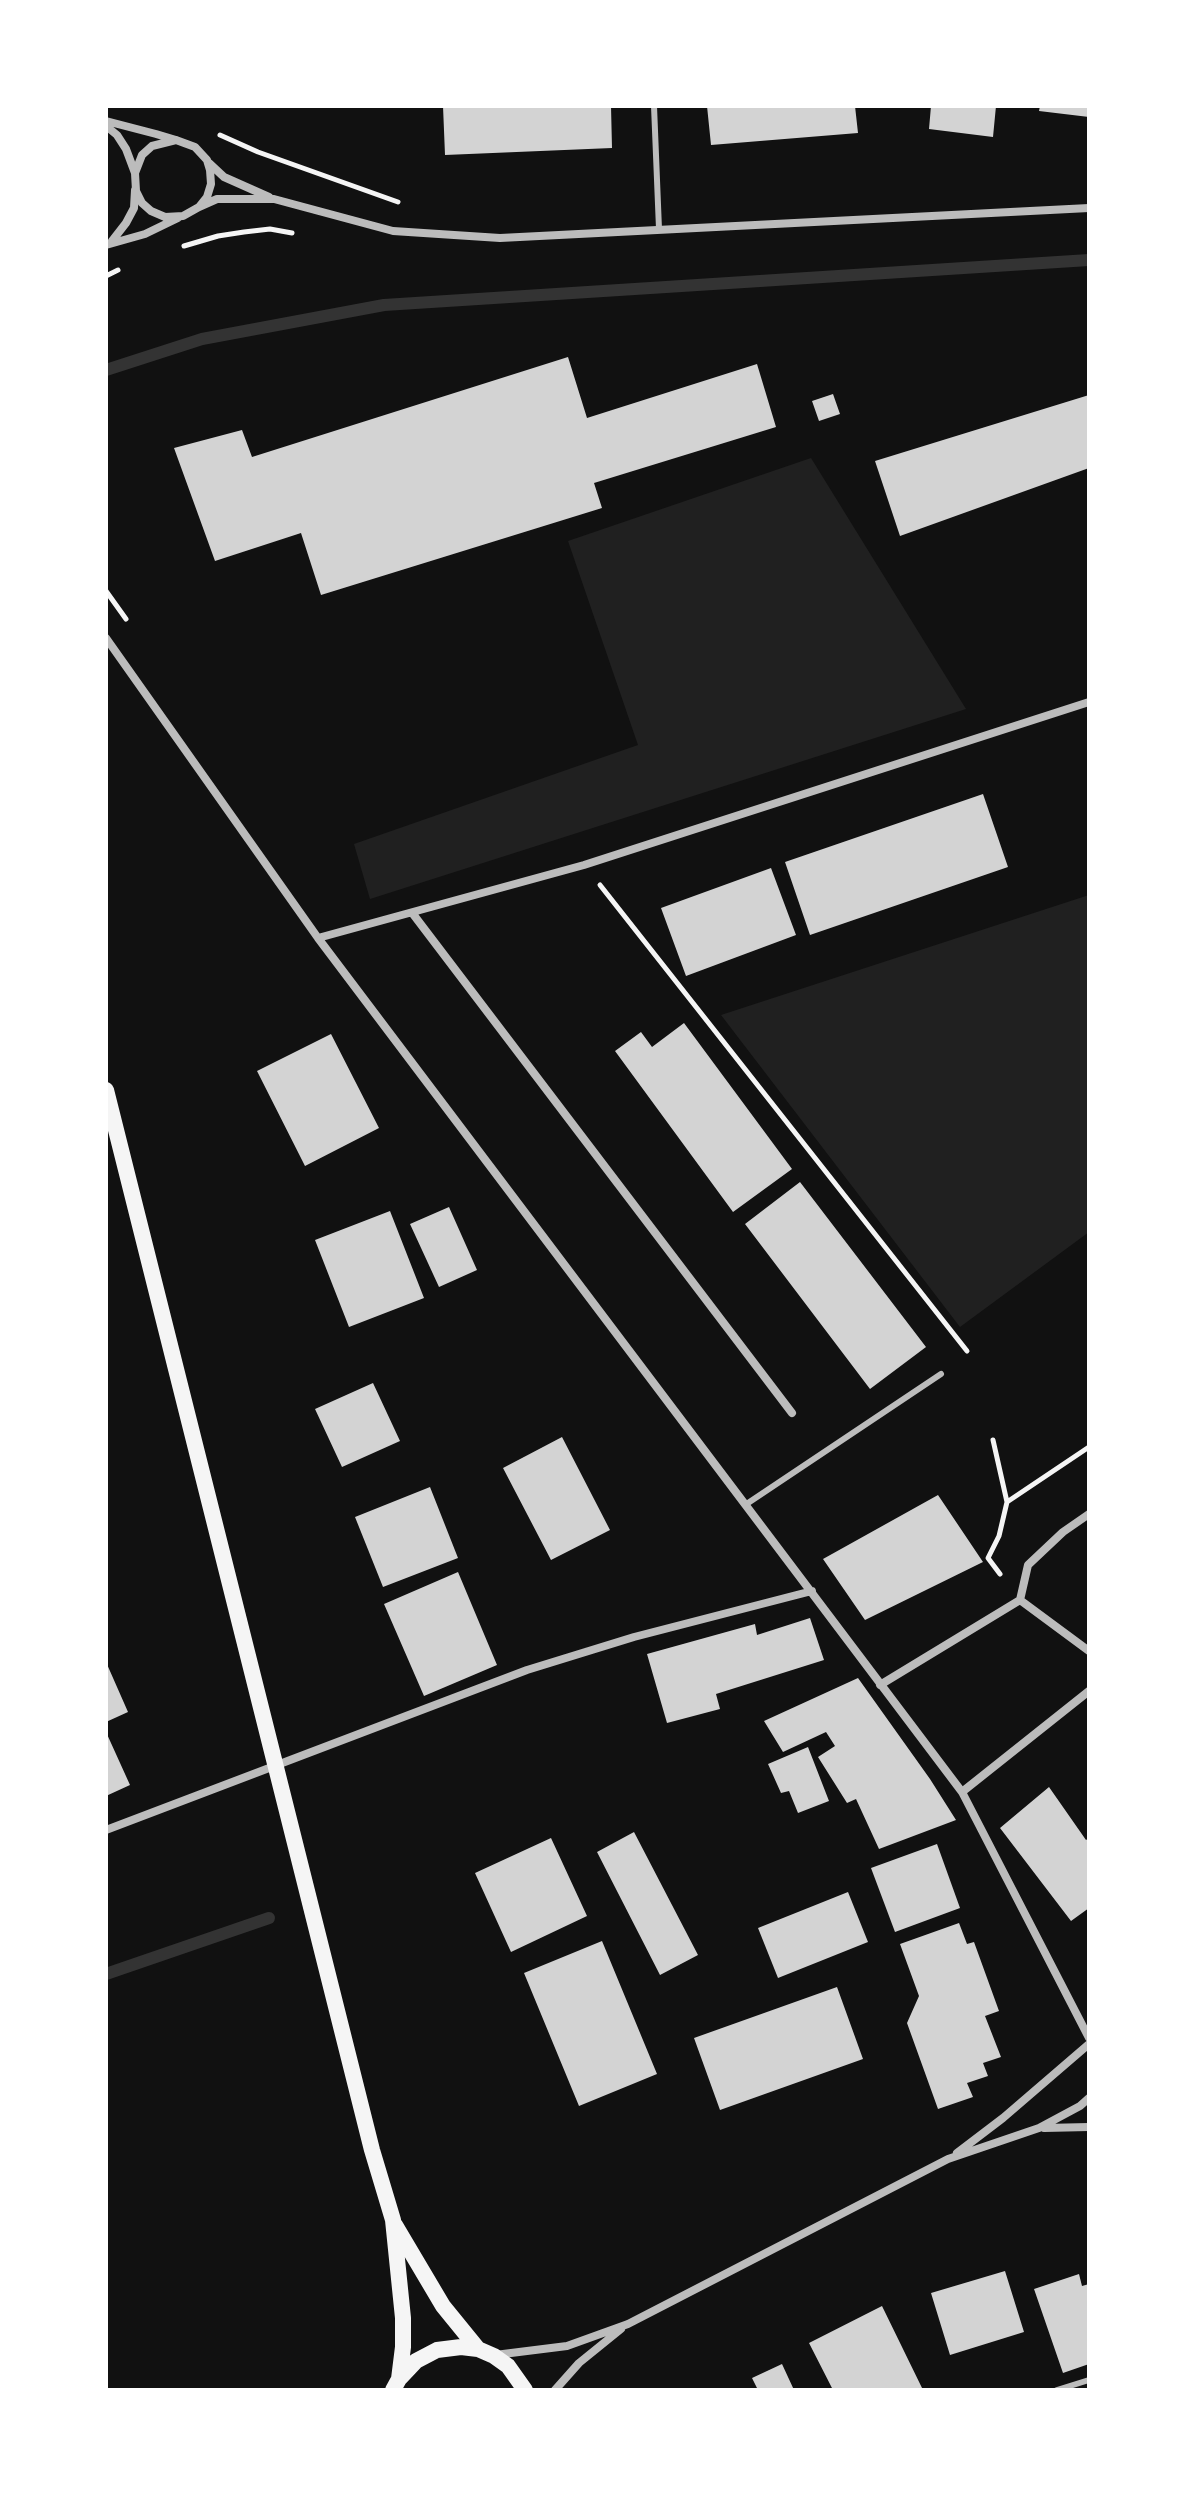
<!DOCTYPE html>
<style>
body{margin:0}
#map{position:relative;width:1195px;height:2496px;overflow:hidden;background:#111;font-family:"Fira Sans Condensed",sans-serif}
canvas{display:block}
.frame{position:absolute;inset:0;border:108px solid #fff;pointer-events:none}
</style>
<div id="map">
<canvas width="1195" height="2496"></canvas>
<div class="frame"></div>
</div>
<script>
const c = document.querySelector('canvas').getContext('2d');
c.lineJoin = 'round';
function fillPath(path, color) {
  c.fillStyle = color;
  c.fill(path, 'evenodd');
}
function shape(rows) {
  const path = new Path2D();
  for (const r of rows) {
    path.moveTo(r[0], r[1]);
    for (let i = 2; i < r.length; i += 2) path.lineTo(r[i], r[i + 1]);
  }
  return path;
}
function strokePath(path, color, width, dash) {
  c.strokeStyle = color;
  c.lineWidth = width;
  c.lineCap = dash ? 'butt' : 'round';
  c.setLineDash(dash || []);
  c.stroke(path);
}
fillPath(shape([
 [811,458,966,709,370,899,354,844,638,745,568,541],
 [1089,895,1089,1232,960,1327,721,1015]
]), '#202020');
strokePath(shape([
 [106,370,202,339,384,305,1089,260],
 [106,1974,269,1918]
]), '#333', 12);
fillPath(shape([
 [443,106,611,106,612,148,445,155],
 [707,106,855,106,858,133,711,145],
 [931,106,996,106,993,137,929,129],
 [1040,106,1089,106,1089,117,1039,111],
 [568,357,587,418,757,364,776,427,594,483,602,508,321,595,301,533,215,561,174,448,242,430,252,457],
 [833,394,840,414,819,421,812,401],
 [1089,395,1089,468,900,536,875,461],
 [983,794,1008,867,810,935,785,862],
 [771,868,796,935,686,976,661,908],
 [684,1023,792,1169,733,1212,615,1051,641,1032,652,1047],
 [331,1034,379,1128,305,1166,257,1071],
 [800,1182,926,1347,870,1389,745,1224],
 [449,1207,477,1270,439,1287,410,1224],
 [390,1211,424,1298,349,1327,315,1240],
 [373,1383,400,1441,342,1467,315,1409],
 [562,1437,610,1530,551,1560,503,1468],
 [430,1487,458,1558,383,1587,355,1517],
 [938,1495,983,1562,865,1620,823,1559],
 [458,1572,497,1665,424,1696,384,1604],
 [810,1618,824,1660,716,1694,720,1709,667,1723,647,1654,755,1624,757,1635],
 [106,1662,128,1712,106,1722],
 [858,1678,930,1779,956,1820,879,1849,856,1799,847,1803,818,1757,835,1746,826,1732,783,1752,764,1721],
 [106,1732,130,1785,106,1796],
 [808,1747,829,1801,798,1813,789,1791,781,1793,768,1764],
 [1049,1787,1086,1840,1089,1838,1089,1908,1071,1921,1000,1828],
 [634,1832,698,1955,660,1975,597,1852],
 [551,1838,587,1916,511,1952,475,1873],
 [937,1844,960,1908,895,1932,871,1868],
 [848,1892,868,1942,778,1978,758,1928],
 [959,1923,967,1944,974,1942,999,2011,985,2016,1001,2057,983,2063,988,2076,967,2083,973,2097,938,2109,907,2023,919,1996,900,1944],
 [602,1941,657,2074,579,2106,524,1973],
 [837,1987,863,2059,720,2110,694,2038],
 [1005,2271,1024,2332,950,2355,931,2293],
 [1079,2274,1082,2286,1089,2284,1089,2364,1063,2373,1034,2289],
 [882,2306,923,2390,833,2390,809,2343],
 [782,2364,794,2390,758,2390,752,2378]
]), '#d3d3d3');
strokePath(shape([
 [220,135,258,152,398,202],
 [184,246,218,236,244,232,270,229,292,233],
 [106,276,118,270],
 [106,591,126,619],
 [600,885,967,1351],
 [993,1440,1007,1502,1089,1447],
 [1000,1574,988,1558,999,1536,1007,1502]
]), '#f5f5f5', 5);
strokePath(shape([
 [654,106,659,229],
 [745,1505,941,1374],
 [1057,2390,1089,2380]
]), '#bcbcbc', 6);
strokePath(shape([
 [106,121,156,134,176,140,195,147,207,160,210,170,211,184,207,197,199,207,183,216,165,217,151,211,142,203,136,191,135,173,142,155,152,146,176,140],
 [106,126,117,135,126,149,135,173],
 [209,163,224,177,269,197],
 [199,207,217,199,274,199,393,231,500,238,1089,208],
 [112,241,126,223,134,208,135,190],
 [106,245,145,234,178,218],
 [106,638,318,938,962,1792,1089,2038],
 [413,914,792,1413],
 [318,938,584,865,1089,702],
 [1020,1600,1089,1651],
 [880,1685,1020,1600,1028,1565,1063,1532,1089,1514],
 [962,1792,1089,1691],
 [106,1830,527,1670,634,1637,812,1591],
 [1044,2128,1089,2127],
 [957,2153,1003,2118,1089,2044],
 [495,2355,567,2346,628,2324,948,2159,1039,2128,1080,2106,1089,2098],
 [555,2390,579,2363,621,2329]
]), '#bcbcbc', 8);
strokePath(shape([
 [106,1090,372,2150,393,2220,403,2318,403,2347,399,2379],
 [395,2225,443,2306,478,2349],
 [393,2390,399,2379,416,2361,437,2350,461,2347,478,2349,494,2356,508,2366,525,2390]
]), '#f5f5f5', 16);
</script>
